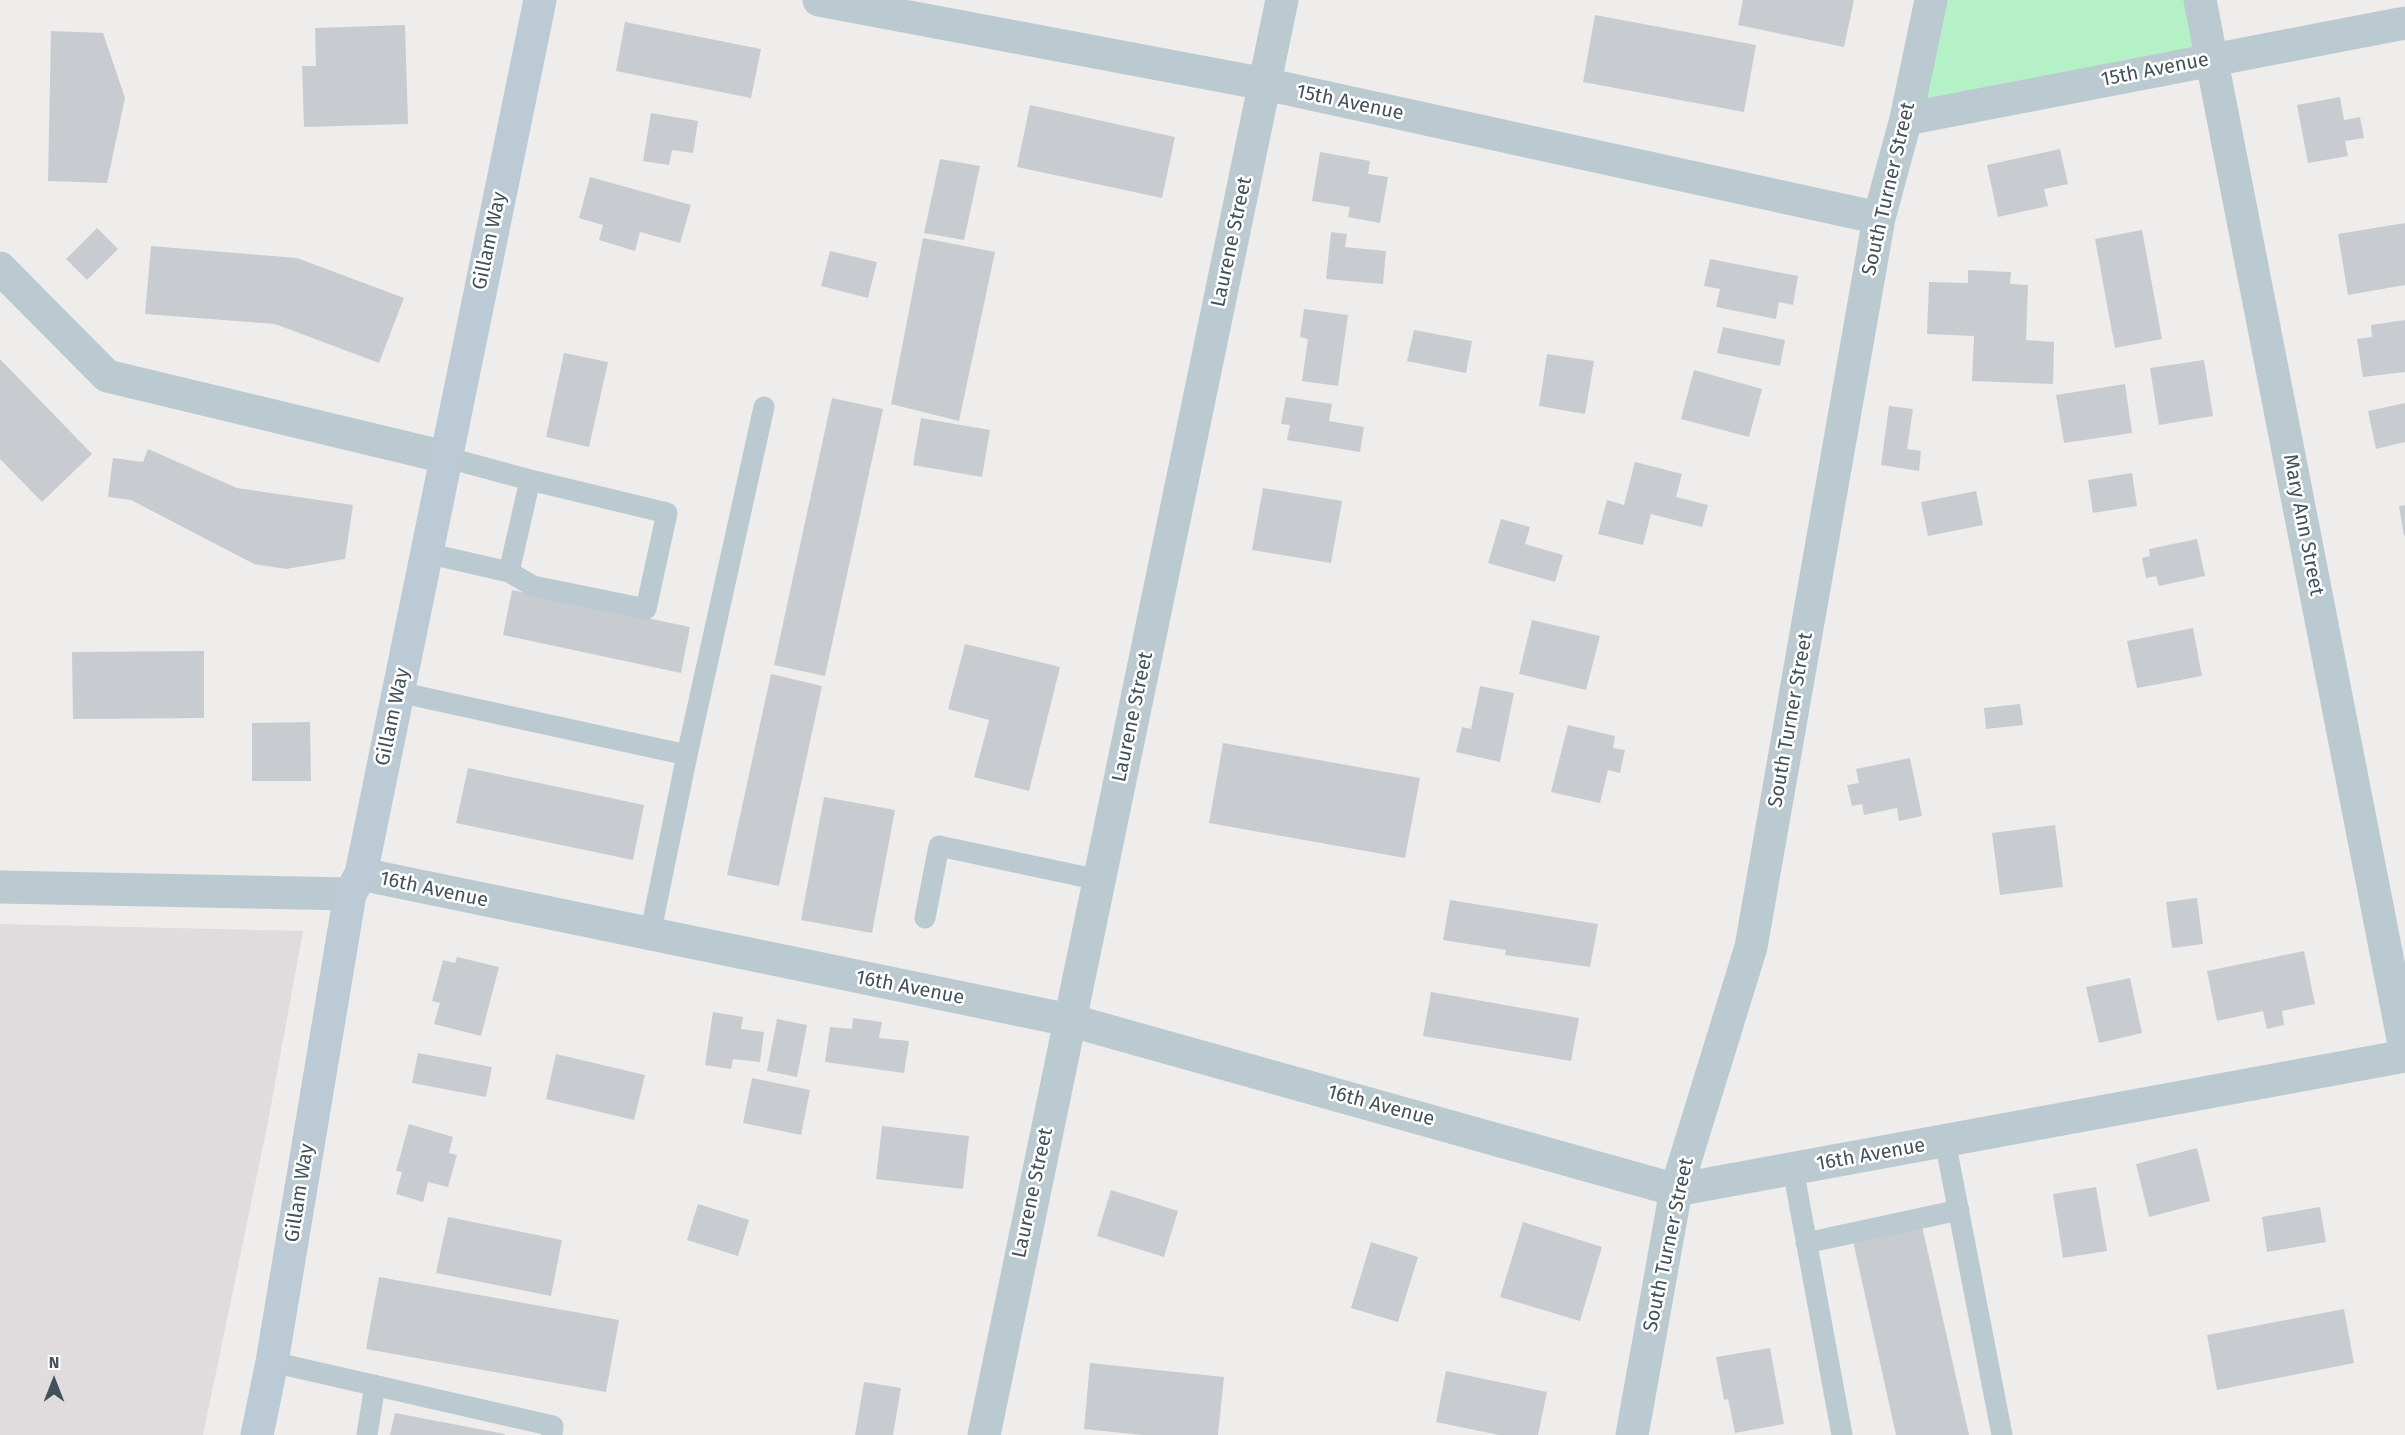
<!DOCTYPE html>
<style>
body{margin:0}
#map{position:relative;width:2405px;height:1435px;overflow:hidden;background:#efecec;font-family:"Fira Sans",sans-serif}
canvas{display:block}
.north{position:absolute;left:24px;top:1351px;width:60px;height:60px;-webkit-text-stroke:4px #fff;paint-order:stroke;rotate:0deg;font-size:16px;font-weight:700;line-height:24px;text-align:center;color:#43525a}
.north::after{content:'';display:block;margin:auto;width:21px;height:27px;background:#43525a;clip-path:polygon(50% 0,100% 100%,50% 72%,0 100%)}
</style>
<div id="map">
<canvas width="2405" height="1435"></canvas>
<div class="north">N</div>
</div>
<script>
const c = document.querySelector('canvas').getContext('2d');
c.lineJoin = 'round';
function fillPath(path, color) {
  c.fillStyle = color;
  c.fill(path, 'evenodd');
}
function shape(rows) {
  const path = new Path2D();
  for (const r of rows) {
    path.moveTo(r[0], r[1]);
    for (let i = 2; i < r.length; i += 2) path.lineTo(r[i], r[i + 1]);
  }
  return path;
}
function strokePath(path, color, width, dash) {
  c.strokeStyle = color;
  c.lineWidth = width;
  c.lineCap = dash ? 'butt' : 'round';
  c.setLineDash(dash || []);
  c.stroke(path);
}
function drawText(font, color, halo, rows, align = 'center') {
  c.font = font + ' "Fira Sans",sans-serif';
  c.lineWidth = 5;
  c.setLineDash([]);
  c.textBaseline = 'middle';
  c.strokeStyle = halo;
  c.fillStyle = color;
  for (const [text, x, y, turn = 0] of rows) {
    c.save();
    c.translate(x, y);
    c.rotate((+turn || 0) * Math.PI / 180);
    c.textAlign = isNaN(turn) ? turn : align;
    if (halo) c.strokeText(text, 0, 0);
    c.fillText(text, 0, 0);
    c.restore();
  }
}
fillPath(shape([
 [0,924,303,931,268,1122,203,1435,0,1435]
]), '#e0dcde');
fillPath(shape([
 [1931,0,2200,0,2212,59,1906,119]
]), '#b5f1c6');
fillPath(shape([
 [1743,0,1854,0,1844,47,1738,25],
 [1595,15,1756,45,1744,112,1583,82],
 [625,22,761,49,751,98,616,71],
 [405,25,408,124,304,127,302,66,316,66,315,28],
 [51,31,103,33,125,98,107,183,48,181],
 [2340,97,2344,120,2360,117,2364,138,2345,141,2348,156,2308,163,2297,105],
 [1030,105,1175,137,1162,198,1017,167],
 [651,113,698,121,693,153,672,150,669,165,643,161],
 [2060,149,2068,184,2044,189,2048,206,1998,217,1987,165],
 [1320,152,1370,161,1368,174,1388,177,1380,223,1348,217,1350,207,1312,201],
 [940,159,980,166,964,240,924,233],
 [590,177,691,205,680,243,640,232,635,251,599,240,603,225,579,218],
 [2405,223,2405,285,2348,295,2338,234],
 [97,228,118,249,87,280,66,259],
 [2142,230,2162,339,2115,348,2095,239],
 [1331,232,1347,234,1345,247,1386,251,1383,284,1326,279],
 [923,238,995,252,959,421,891,404],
 [151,246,297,258,404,298,379,363,275,324,145,314],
 [830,251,877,262,868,298,821,286],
 [1710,259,1798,276,1793,305,1779,302,1776,319,1716,307,1720,289,1704,286],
 [1968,270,2011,272,2010,284,2028,285,2026,340,2054,342,2053,384,1972,381,1974,336,1927,334,1929,282,1968,283],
 [1304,309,1348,315,1338,386,1302,381,1308,339,1300,337],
 [2405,320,2405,372,2363,377,2357,339,2372,337,2371,325],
 [1723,327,1785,340,1780,366,1717,353],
 [1414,330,1472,341,1466,373,1407,361],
 [564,353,608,362,589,447,546,437],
 [1547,354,1594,361,1585,414,1539,406],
 [0,359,92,454,42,502,0,459],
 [2204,360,2213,416,2159,425,2150,368],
 [1694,370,1762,389,1749,437,1681,419],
 [2125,384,2132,433,2064,443,2056,395],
 [1286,397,1332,404,1329,421,1364,427,1360,452,1287,440,1290,425,1281,424],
 [832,398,883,409,825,676,774,665],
 [2405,403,2405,442,2376,449,2368,411],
 [1889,406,1913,409,1907,449,1921,451,1919,471,1881,465],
 [921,418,990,430,982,477,913,465],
 [148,449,237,488,353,505,345,559,286,569,254,564,131,500,108,497,113,458,143,462],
 [1635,462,1682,474,1676,497,1708,505,1702,527,1651,514,1643,545,1598,534,1607,500,1624,505],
 [2132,473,2137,506,2093,513,2088,480],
 [1263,488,1342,501,1331,563,1252,550],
 [1976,491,1983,525,1928,536,1921,502],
 [2405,505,2405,535,2404,536,2399,506],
 [1501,519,1530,527,1525,544,1563,555,1555,582,1488,563],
 [2197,539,2205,576,2159,586,2156,576,2146,578,2142,558,2150,556,2149,549],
 [512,590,690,627,681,673,503,635],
 [1532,620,1600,636,1586,690,1519,674],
 [2193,628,2202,676,2137,688,2127,641],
 [965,644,1060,667,1029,791,974,777,989,720,948,709],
 [204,651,204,718,73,719,72,652],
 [771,674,822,686,779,886,727,875],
 [1480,686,1514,693,1500,762,1456,752,1462,727,1471,729],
 [2020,704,2023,725,1986,729,1984,708],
 [310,722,311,781,252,781,252,723],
 [1568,725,1615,736,1613,748,1625,750,1620,773,1608,770,1600,803,1551,792],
 [1223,743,1420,778,1405,858,1209,823],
 [1910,758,1922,816,1899,821,1897,808,1864,815,1862,804,1852,806,1847,785,1859,783,1856,769],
 [468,768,644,805,633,860,456,823],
 [824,797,895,810,872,933,801,920],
 [2055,825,2063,887,2000,895,1992,833],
 [2197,898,2203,944,2172,948,2166,902],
 [1450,900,1598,924,1590,967,1505,955,1506,950,1443,940],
 [2304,951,2315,1004,2282,1011,2284,1025,2267,1029,2263,1011,2217,1021,2207,971],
 [457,957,499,967,481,1036,434,1024,440,1003,432,1001,443,960,455,963],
 [2130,978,2142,1033,2099,1043,2086,987],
 [1431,992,1579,1018,1571,1061,1423,1036],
 [713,1012,743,1017,741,1029,764,1032,760,1062,733,1059,731,1069,705,1065],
 [853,1018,882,1022,879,1038,909,1041,904,1073,825,1062,830,1027,852,1029],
 [777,1019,807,1025,797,1077,767,1071],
 [418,1053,492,1067,486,1097,412,1083],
 [556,1054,645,1075,634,1120,546,1099],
 [752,1078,810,1090,801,1135,743,1123],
 [409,1124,453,1137,449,1153,457,1155,448,1187,428,1182,423,1202,396,1194,402,1172,396,1171],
 [882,1126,969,1136,963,1189,876,1179],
 [2197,1148,2210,1201,2149,1217,2136,1164],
 [2096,1187,2107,1251,2063,1258,2053,1194],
 [1111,1190,1178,1211,1164,1257,1097,1236],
 [698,1204,749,1220,738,1256,687,1240],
 [2320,1207,2326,1242,2267,1252,2262,1217],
 [448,1217,562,1240,551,1296,436,1273],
 [1523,1222,1602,1247,1580,1321,1500,1297],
 [1922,1226,1969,1435,1896,1435,1853,1241],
 [1371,1242,1418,1257,1398,1322,1351,1308],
 [379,1277,619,1320,606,1392,366,1349],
 [2344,1309,2354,1363,2217,1390,2207,1335],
 [1770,1348,1784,1424,1735,1433,1728,1399,1724,1400,1716,1357],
 [1090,1363,1224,1377,1218,1435,1142,1435,1084,1429],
 [1446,1371,1547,1392,1538,1435,1499,1435,1436,1422],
 [864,1382,901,1388,893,1435,855,1435],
 [395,1413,505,1434,505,1435,390,1435]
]), '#c8ccd1');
strokePath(shape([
 [426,553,509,572,530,480,445,457],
 [509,572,533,586,646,609,667,513,530,480],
 [398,692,687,755],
 [925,918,939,846,1099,880],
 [650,935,687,755,764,407],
 [1945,1141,2002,1435],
 [1793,1169,1842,1435],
 [1806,1243,1959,1210],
 [272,1362,553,1426,552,1435],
 [367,1435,375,1385]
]), '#bbc9d0', 21);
strokePath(shape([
 [819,0,1265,84,1879,218],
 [2200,0,2405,1049],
 [1906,119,2405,23],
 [0,268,107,376,445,457],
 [361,874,1069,1020,1676,1190,2405,1056],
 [0,887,350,894],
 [984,1435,1282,0],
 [1632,1435,1676,1190,1751,947,1879,218,1906,119,1931,0]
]), '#bbc9d0', 33);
strokePath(shape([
 [257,1435,272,1362,350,894,361,874,540,0]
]), '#bbcad4', 33);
drawText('20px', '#43525a', '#fff', [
 ["15th Avenue",2155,70,-11],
 ["15th Avenue",1350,103,12],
 ["South Turner Street",1889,189,-77],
 ["Gillam Way",490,241,-78],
 ["Laurene Street",1232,242,-78],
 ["Mary Ann Street",2303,525,79],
 ["Gillam Way",393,717,-78],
 ["Laurene Street",1133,717,-78],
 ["South Turner Street",1791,720,-80],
 ["16th Avenue",434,890,12],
 ["16th Avenue",910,988,11],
 ["16th Avenue",1381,1106,15],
 ["16th Avenue",1871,1155,-10],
 ["Gillam Way",300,1193,-81],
 ["Laurene Street",1033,1193,-78],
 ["South Turner Street",1669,1245,-78]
]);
</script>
